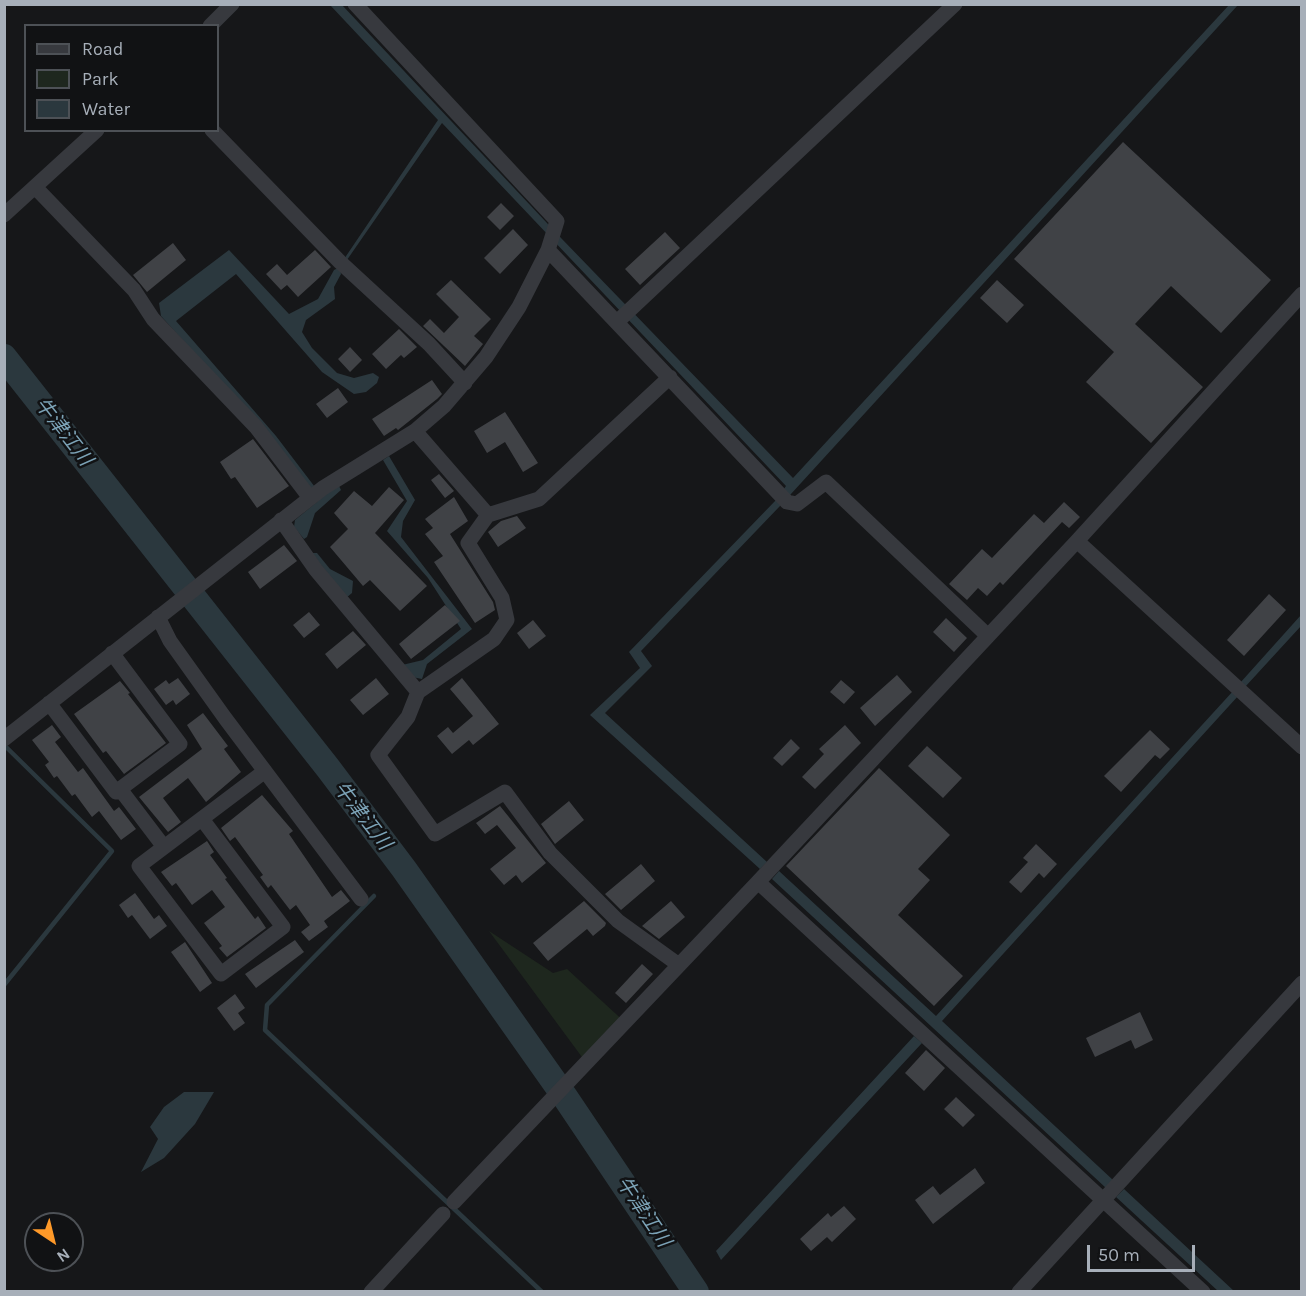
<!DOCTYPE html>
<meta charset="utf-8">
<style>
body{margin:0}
#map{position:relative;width:1306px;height:1296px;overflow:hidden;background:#161719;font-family:Karla,sans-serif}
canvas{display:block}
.frame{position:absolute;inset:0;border:6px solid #a7afb9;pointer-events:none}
.legend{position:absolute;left:24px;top:24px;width:195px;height:108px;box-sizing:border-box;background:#111214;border:2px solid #4d5156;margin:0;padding:8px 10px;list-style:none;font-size:18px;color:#a7afb9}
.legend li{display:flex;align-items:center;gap:12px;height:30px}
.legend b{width:30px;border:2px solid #4d5156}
.north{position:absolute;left:24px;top:1212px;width:60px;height:60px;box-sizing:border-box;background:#111214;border:2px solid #4d5156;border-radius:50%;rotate:145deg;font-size:16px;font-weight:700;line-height:24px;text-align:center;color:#a7afb9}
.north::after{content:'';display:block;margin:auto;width:21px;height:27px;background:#fe9929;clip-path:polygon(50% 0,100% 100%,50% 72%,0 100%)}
.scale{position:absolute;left:1087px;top:1245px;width:108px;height:27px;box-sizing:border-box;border:3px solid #a7afb9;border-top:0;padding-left:8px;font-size:18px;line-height:21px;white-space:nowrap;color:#a7afb9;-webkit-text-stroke:4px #111214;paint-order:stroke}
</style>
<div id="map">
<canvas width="1306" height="1296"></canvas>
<div class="frame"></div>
<ul class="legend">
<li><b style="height:8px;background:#37393e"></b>Road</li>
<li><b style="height:16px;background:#1e271e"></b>Park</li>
<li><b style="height:16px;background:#2b383e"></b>Water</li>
</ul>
<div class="north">N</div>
<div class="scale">50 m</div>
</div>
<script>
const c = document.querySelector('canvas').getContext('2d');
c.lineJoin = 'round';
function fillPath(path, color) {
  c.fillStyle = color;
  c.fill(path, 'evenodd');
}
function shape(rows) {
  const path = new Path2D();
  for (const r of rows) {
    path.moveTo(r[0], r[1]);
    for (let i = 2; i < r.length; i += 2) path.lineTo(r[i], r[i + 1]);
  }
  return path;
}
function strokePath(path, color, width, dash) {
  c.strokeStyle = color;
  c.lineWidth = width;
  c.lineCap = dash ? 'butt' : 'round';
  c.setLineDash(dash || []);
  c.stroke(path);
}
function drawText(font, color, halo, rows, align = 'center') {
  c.font = font + ' Karla,"Noto Sans JP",sans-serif';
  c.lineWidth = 5;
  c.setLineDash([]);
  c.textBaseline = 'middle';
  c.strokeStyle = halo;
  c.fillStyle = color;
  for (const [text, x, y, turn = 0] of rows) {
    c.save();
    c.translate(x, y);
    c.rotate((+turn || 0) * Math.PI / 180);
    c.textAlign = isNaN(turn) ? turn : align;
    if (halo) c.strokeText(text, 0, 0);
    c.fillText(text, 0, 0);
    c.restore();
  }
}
fillPath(shape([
 [489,931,553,973,567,969,628,1025,590,1068]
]), '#1e271e');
fillPath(shape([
 [330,5,342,5,562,239,793,478,1229,5,1238,5,780,506,641,651,652,666,605,713,767,862,760,869,590,715,640,668,629,652,776,500,786,486,442,123,340,270,341,274,334,287,335,299,306,320,302,332,312,348,337,373,354,378,373,373,379,377,377,383,366,392,354,394,322,372,236,274,176,321,276,436,321,495,339,486,341,490,315,513,307,537,304,539,294,527,295,520,318,501,272,440,161,316,159,303,229,250,289,314,318,299,334,270,338,268,438,120],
 [389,456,415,500,403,521,401,537,472,629,427,664,422,679,412,677,402,665,423,660,461,629,428,578,387,531,407,501,383,460],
 [312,553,317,553,330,569,353,581,352,593,346,598],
 [1301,615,1301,626,1245,687,1240,683],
 [1234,690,1239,695,942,1021,1113,1180,1106,1188,772,879,779,871,936,1016],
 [914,1036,922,1043,721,1260,716,1251],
 [184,1092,214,1092,195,1124,164,1158,141,1172,158,1139,150,1127,164,1107],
 [1124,1189,1234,1291,1218,1291,1116,1197]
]), '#2b383e');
strokePath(shape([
 [4,745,112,851,4,985],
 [374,896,267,1005,265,1030,542,1292]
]), '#2b383e', 4.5);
strokePath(shape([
 [4,357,328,768,404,869,565,1097,696,1292]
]), '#2b383e', 26);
fillPath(shape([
 [1123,142,1271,280,1221,333,1171,286,1135,324,1203,387,1151,443,1086,382,1114,352,1014,259],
 [501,203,514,216,500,230,487,217],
 [513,229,528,245,500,274,484,258],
 [665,232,680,248,640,285,625,269],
 [173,243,186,260,147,292,133,275],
 [315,250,331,267,298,297,287,285,281,290,266,274,277,264,287,275],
 [451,280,491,319,474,336,483,344,465,366,423,326,430,319,444,333,459,317,436,294],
 [997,280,1024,305,1007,323,980,298],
 [399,329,417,347,404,358,401,355,386,369,372,354],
 [350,347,362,360,350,372,338,359],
 [432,380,442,394,437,399,398,430,396,428,384,436,372,419],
 [338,388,348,402,327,418,316,404],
 [505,412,538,463,523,472,505,442,487,453,474,431],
 [253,439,289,486,257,508,235,477,231,479,220,462],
 [439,474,454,491,445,498,431,480],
 [389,487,404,500,375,533,427,586,400,611,370,580,363,586,330,547,348,529,334,513,354,491,372,506],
 [454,497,468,521,450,534,493,602,495,610,475,623,434,562,443,556,425,534,433,528,425,519],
 [1064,502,1080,517,1069,528,1062,522,1003,585,1000,582,987,596,978,588,967,600,949,584,982,549,992,558,1034,514,1044,523],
 [517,516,526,528,498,547,488,532,501,521],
 [284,545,297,561,260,589,248,572],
 [1269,594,1286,610,1244,656,1227,640],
 [445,605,460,621,411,659,399,644],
 [309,612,320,625,304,638,293,625],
 [946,618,967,638,954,652,933,632],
 [533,620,546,636,529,649,517,633],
 [353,631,366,645,337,669,325,654],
 [897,675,912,692,875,726,860,708],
 [178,678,190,694,176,705,173,700,166,705,154,689,166,680,169,684],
 [376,678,389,694,363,715,350,700],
 [462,678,499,724,473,745,469,740,452,754,437,736,448,727,453,733,473,716,450,689],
 [841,680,855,692,844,704,830,692],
 [120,681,130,693,128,694,166,743,124,774,106,751,103,753,74,714],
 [203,713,228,746,224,749,241,772,206,802,188,778,163,798,181,822,168,832,139,797,202,749,187,725],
 [52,725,61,737,55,742,78,772,83,768,114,811,119,807,136,829,121,840,99,811,92,817,75,794,72,796,57,776,54,778,45,765,49,762,32,740],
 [845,725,861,743,815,789,802,777,824,754,819,749],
 [1150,730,1170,749,1160,759,1155,755,1121,792,1104,776],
 [791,739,800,748,782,766,773,758],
 [927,746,962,778,943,798,908,766],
 [879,768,950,835,918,869,930,880,898,915,963,976,934,1006,786,866],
 [262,795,293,831,289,834,332,897,341,890,350,901,324,921,328,927,309,941,301,932,310,925,296,905,290,910,271,885,268,888,260,877,263,875,235,837,230,841,221,828],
 [569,801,584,820,555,844,541,824],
 [500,806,546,863,522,883,516,875,504,885,490,869,516,848,497,825,485,834,476,823],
 [207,841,214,852,210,855,227,878,225,879,255,919,258,916,266,928,227,957,219,948,222,946,204,923,225,907,212,890,192,905,176,883,172,886,161,872],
 [1036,844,1057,864,1044,878,1039,873,1021,893,1009,882,1028,862,1023,858],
 [641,864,655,881,621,910,605,894],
 [135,893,154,919,159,915,167,926,150,939,132,915,128,918,119,905],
 [584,901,606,923,605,926,593,936,587,929,548,961,533,943],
 [671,901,685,917,659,939,642,926],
 [295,940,304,952,256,988,245,974],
 [185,942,212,983,200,992,171,952],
 [642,964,653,974,626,1003,615,993],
 [235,994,245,1008,238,1013,245,1023,234,1031,217,1008],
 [1140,1012,1153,1040,1135,1049,1131,1040,1095,1057,1086,1038],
 [926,1050,945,1068,924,1091,905,1073],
 [956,1097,975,1115,963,1127,944,1109],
 [975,1168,985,1183,933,1224,915,1200,933,1186,940,1195],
 [844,1206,856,1219,832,1242,827,1237,811,1251,800,1239,828,1213,831,1217]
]), '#404246');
strokePath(shape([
 [210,26,232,4],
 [212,130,340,262,429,344,465,383],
 [35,187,134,290,153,319,256,427,310,498],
 [4,215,97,130],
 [548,250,787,502,797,504,826,482,988,636],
 [618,321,955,4],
 [415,431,488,515,539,499,670,377],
 [281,520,316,570,418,692,408,717,378,755,435,834,505,792,550,853,618,921,679,965],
 [1077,541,1302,747],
 [158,617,170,641,225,718,361,899],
 [112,653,180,744,120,789],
 [418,692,494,639,507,620,502,598,468,543,488,515],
 [49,703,116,792,120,789,164,847],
 [4,739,323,488,415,431,444,406,486,357,519,307,548,250,557,221,355,4],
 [202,819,283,927,221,974,139,866,265,771],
 [758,882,1203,1292],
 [454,1202,758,882,1077,541,1302,294],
 [371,1292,443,1214],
 [1019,1292,1302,983]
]), '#37393e', 15);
drawText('italic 20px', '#7ca3b7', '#111214', [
 ["牛津江川",63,432,52],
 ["牛津江川",362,816,52],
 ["牛津江川",643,1212,56]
]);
</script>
